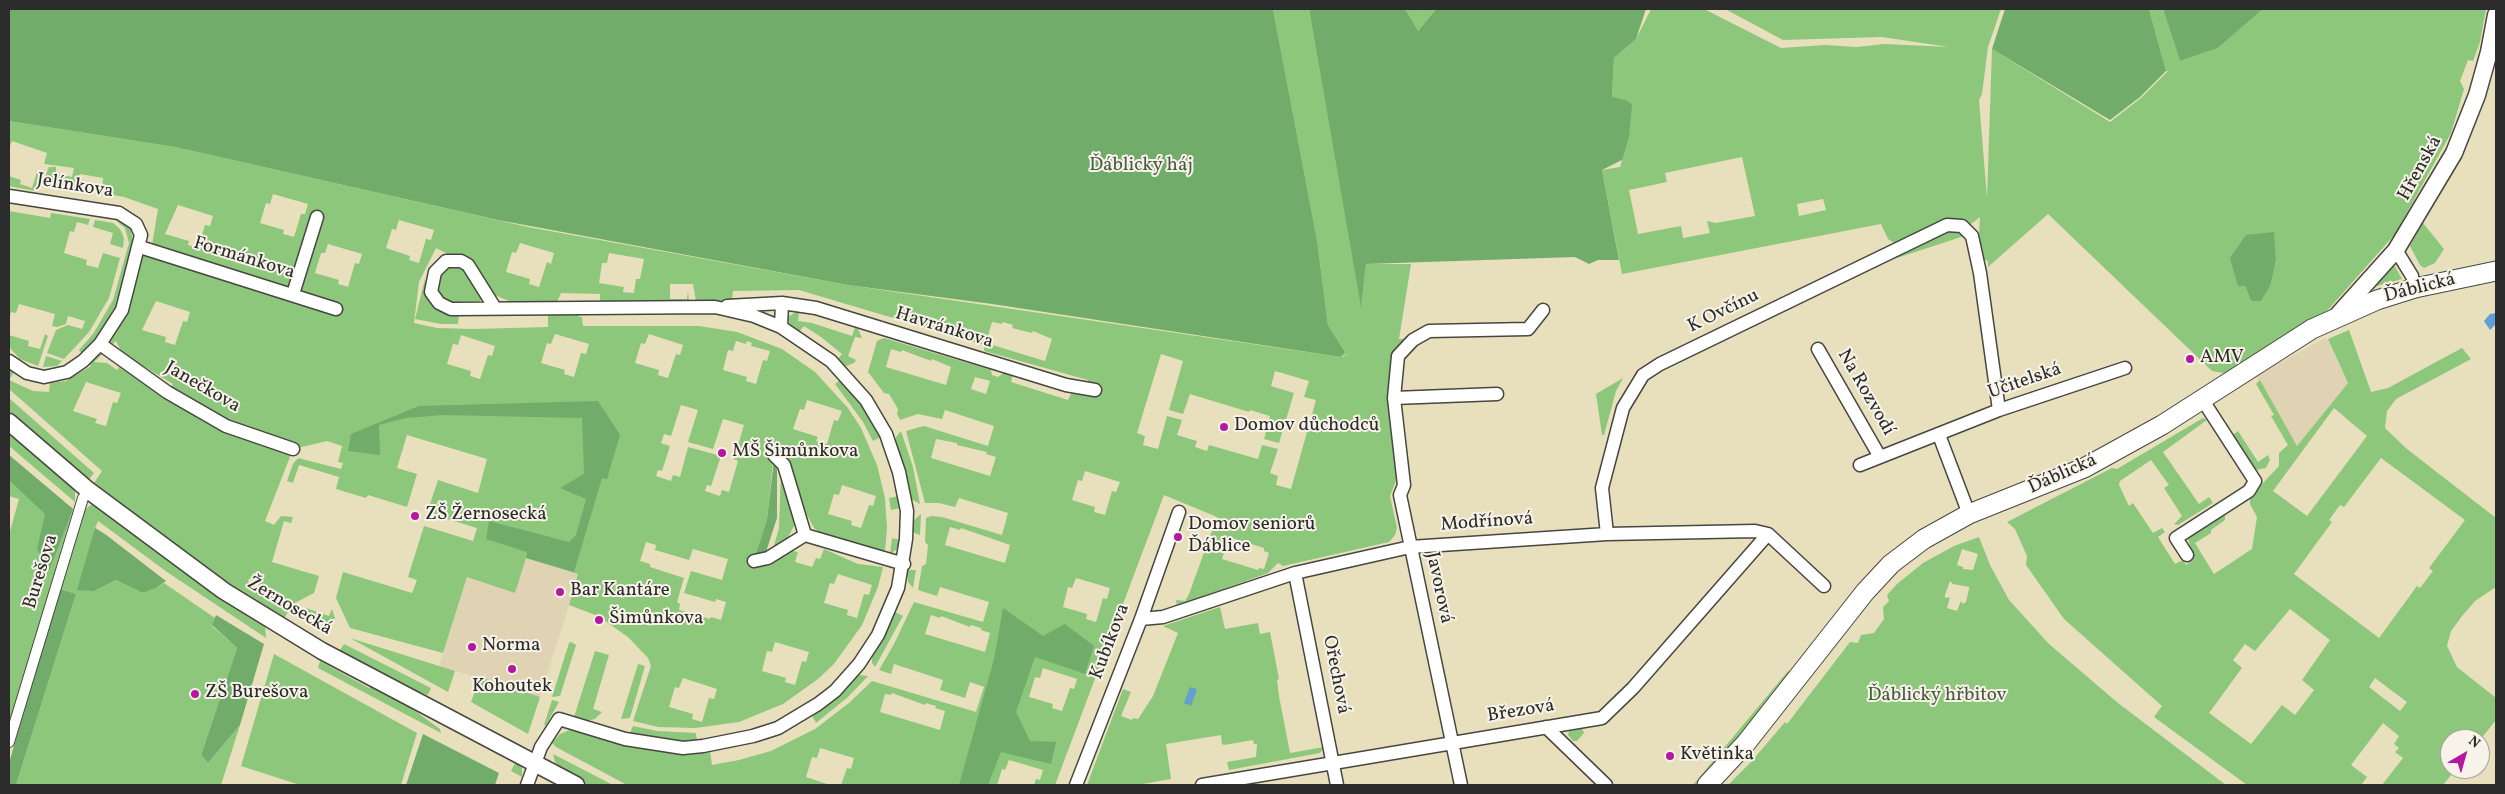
<!DOCTYPE html>
<meta charset="utf-8">
<style>
body{margin:0}
#map{position:relative;width:2505px;height:794px;overflow:hidden;background:#e8e0bc;font-family:Vollkorn,serif}
canvas{display:block}
.frame{position:absolute;inset:0;border:10px solid #2b2b2b;pointer-events:none}
.north{position:absolute;left:2440px;top:729px;width:50px;height:50px;box-sizing:border-box;background:#f7f3e8;border:1px solid #a5a39c;border-radius:50%;rotate:38deg;font-size:14px;font-weight:700;line-height:20px;text-align:center;color:#2b2b2b}
.north::after{content:'';display:block;margin:auto;width:18px;height:22px;background:#b5179e;clip-path:polygon(50% 0,100% 100%,50% 72%,0 100%)}
</style>
<div id="map">
<canvas width="2505" height="794"></canvas>
<div class="frame"></div>
<div class="north">N</div>
</div>
<script>
const c = document.querySelector('canvas').getContext('2d');
c.lineJoin = 'round';
function fillPath(path, color) {
  c.fillStyle = color;
  c.fill(path, 'evenodd');
}
function shape(rows) {
  const path = new Path2D();
  for (const r of rows) {
    path.moveTo(r[0], r[1]);
    for (let i = 2; i < r.length; i += 2) path.lineTo(r[i], r[i + 1]);
  }
  return path;
}
function strokePath(path, color, width, dash) {
  c.strokeStyle = color;
  c.lineWidth = width;
  c.lineCap = dash ? 'butt' : 'round';
  c.setLineDash(dash || []);
  c.stroke(path);
}
function drawText(font, color, halo, rows, align = 'center') {
  c.font = font + ' Vollkorn,serif';
  c.lineWidth = 4;
  c.setLineDash([]);
  c.textBaseline = 'middle';
  c.strokeStyle = halo;
  c.fillStyle = color;
  for (const [text, x, y, turn = 0] of rows) {
    c.save();
    c.translate(x, y);
    c.rotate((+turn || 0) * Math.PI / 180);
    c.textAlign = isNaN(turn) ? turn : align;
    if (halo) c.strokeText(text, 0, 0);
    c.fillText(text, 0, 0);
    c.restore();
  }
}
fillPath(shape([
 [2325,338,2328,340,2348,383,2297,446,2256,376],
 [526,558,579,574,540,697,439,666,467,577]
]), '#dfd3b4');
fillPath(shape([
 [1273,9,1309,9,1361,304,1366,264,1411,264,1399,339,1408,339,1396,357,1397,478,1390,496,1397,528,1395,535,1389,542,1283,566,1278,563,1268,573,1177,606,1176,600,1185,601,1189,594,1217,517,1164,495,1055,785,1034,785,1036,779,1040,780,1043,770,1009,760,1005,770,1002,769,997,785,841,785,847,768,851,769,854,758,820,748,817,758,812,757,806,777,830,785,627,785,556,747,552,743,560,734,572,729,648,750,683,753,710,751,712,765,739,760,771,751,815,729,849,703,872,681,976,712,984,687,970,682,965,698,940,690,943,680,894,664,891,674,879,670,894,644,914,602,983,622,989,602,940,587,937,596,918,590,922,566,926,564,928,545,925,542,926,518,932,516,942,517,1002,535,1008,513,959,498,955,507,939,503,925,503,906,431,924,426,988,446,994,426,945,410,942,419,918,414,900,420,897,414,898,409,889,394,884,393,868,372,877,341,884,338,991,370,992,375,998,377,1005,372,1013,373,1011,382,1068,400,1072,392,1085,393,1088,380,984,351,984,345,799,290,733,291,732,301,696,301,693,284,670,284,670,299,687,299,688,291,689,301,600,302,600,294,561,293,557,302,511,302,495,295,457,256,448,254,436,248,419,282,414,323,437,328,473,329,548,327,548,313,578,313,579,317,582,317,583,326,699,326,737,332,782,349,815,372,848,408,861,428,877,465,885,498,887,528,885,551,819,532,814,528,774,453,767,519,753,565,760,567,792,551,798,552,795,562,812,567,816,558,820,559,824,549,858,564,883,567,878,587,862,625,834,664,818,679,783,704,739,722,695,728,658,727,633,721,651,666,648,658,628,637,598,616,569,605,578,574,526,558,515,593,467,577,443,653,350,628,336,598,343,572,412,593,417,580,408,577,424,526,473,541,477,528,427,513,438,480,478,493,487,459,407,435,397,468,417,474,407,507,368,495,366,498,336,489,339,477,299,465,293,483,287,481,293,464,298,458,341,469,343,463,338,462,342,446,327,441,293,449,265,521,274,525,281,516,293,517,291,523,284,521,272,562,319,576,314,593,291,605,249,578,248,582,285,604,284,609,288,612,283,620,276,625,92,486,102,471,9,389,9,368,14,372,9,380,33,391,49,392,50,383,66,381,91,366,79,350,93,334,113,300,129,243,125,228,113,218,120,220,131,228,133,244,151,251,158,209,124,197,102,193,103,178,80,174,78,190,58,187,62,185,62,181,53,180,53,184,43,182,49,167,56,167,56,174,72,177,74,168,44,164,47,153,12,141,9,149,9,121,175,147,528,227,848,285,1341,357,1350,354,1341,356,1345,352,1328,325,1317,240],
 [273,194,308,204,305,214,301,214,294,237,283,234,284,230,260,223,266,203,270,204],
 [178,205,213,216,210,226,205,225,198,248,188,245,189,241,165,234],
 [399,220,434,230,431,240,426,239,419,263,409,260,410,256,386,248,392,229,396,230],
 [520,243,554,253,551,264,547,262,539,287,529,284,530,279,506,272,512,252,516,253],
 [328,244,362,254,359,264,355,263,348,287,338,284,339,280,315,273,321,253,325,253],
 [609,253,644,259,640,279,636,279,634,293,623,292,624,287,599,283,602,263,607,263],
 [156,301,190,312,187,322,183,321,175,345,165,342,166,337,142,330],
 [992,322,1002,324,1003,322,1013,325,1012,328,1032,333,1033,331,1052,339,1045,361,986,343],
 [555,334,589,344,586,354,581,353,574,377,564,374,565,370,541,363,547,343,551,344],
 [649,334,683,345,680,355,676,354,668,378,658,375,659,370,635,363,641,343,645,344],
 [461,335,495,346,492,356,488,355,480,379,470,376,471,371,447,364,453,344,458,345],
 [116,341,122,353,173,384,167,392,160,393,119,367,117,370,107,363,94,362],
 [736,341,746,344,747,341,752,343,751,346,770,351,767,361,763,360,756,384,746,381,747,377,723,370,728,350,733,351],
 [891,349,901,352,902,350,931,361,932,359,951,367,946,385,886,367],
 [1161,354,1183,361,1169,410,1183,414,1190,394,1249,412,1250,410,1270,416,1264,439,1279,443,1294,393,1271,386,1275,371,1309,381,1304,397,1316,400,1291,489,1276,485,1278,476,1270,473,1278,449,1262,445,1258,459,1209,445,1207,451,1195,447,1197,441,1177,435,1182,420,1167,416,1158,449,1143,445,1145,436,1137,433],
 [975,377,990,381,986,394,971,389],
 [86,382,121,393,117,403,113,402,106,426,95,423,97,419,73,411],
 [807,400,842,411,838,421,834,420,827,444,816,441,818,437,793,429,800,409,804,410],
 [681,405,698,410,688,442,713,449,723,419,744,425,734,459,738,461,729,492,722,490,720,496,705,491,707,485,711,486,721,456,688,447,680,477,673,475,671,481,656,476,658,470,662,471,670,446,661,443,664,434,671,436],
 [936,439,957,443,957,445,987,452,986,454,996,457,990,476,931,458],
 [1085,471,1120,482,1116,492,1112,491,1105,515,1094,512,1095,507,1072,500,1078,480,1082,481],
 [842,485,876,496,873,506,869,505,861,528,851,525,852,521,828,514,834,494,839,495],
 [950,527,960,530,961,528,1010,545,1005,563,945,545],
 [1229,537,1264,548,1264,551,1269,553,1264,569,1259,568,1258,570,1222,559],
 [646,542,656,545,655,550,689,560,693,549,728,559,722,580,691,571,684,593,715,602,716,599,726,602,721,620,711,617,710,619,679,610,680,604,677,602,684,578,650,567,650,564,640,561],
 [838,574,872,585,869,595,864,594,857,618,847,615,848,610,824,603,830,583,834,584],
 [1076,578,1110,588,1107,599,1103,598,1096,622,1086,619,1087,614,1063,607,1068,587,1072,588],
 [931,615,940,618,941,616,970,627,971,625,981,628,981,630,990,633,985,652,925,634],
 [775,642,809,652,806,662,802,661,795,685,785,682,786,678,762,671,767,651,772,652],
 [1043,668,1077,679,1074,689,1070,688,1062,711,1052,708,1053,704,1029,697,1035,677,1040,678],
 [683,678,717,689,714,699,709,698,702,722,692,719,693,714,669,707,675,687,679,688],
 [892,693,925,705,926,703,936,706,935,708,945,711,940,730,880,712,885,694,891,695],
 [1405,9,1436,9,1417,32],
 [1651,9,1704,9,1781,48,1824,45,1857,47,1884,44,1949,47,1882,37,1783,40,1725,9,2001,9,1988,47,1982,94,1979,100,1987,198,1992,49,2110,122,2141,98,2168,71,2166,71,2149,9,2163,9,2180,61,2218,48,2263,9,2486,9,2480,42,2473,61,2468,60,2460,81,2464,89,2451,133,2395,234,2327,311,2229,374,2212,371,2048,214,1988,267,1988,261,1983,259,1979,234,1980,217,1971,224,1964,220,1948,218,1894,243,1888,239,1881,224,1622,274,1602,170,1620,167,1622,160,1625,100,1612,98,1614,58,1636,39],
 [1742,157,1755,216,1716,223,1707,221,1710,233,1683,238,1681,226,1638,234,1629,190,1667,182,1665,173],
 [1823,199,1826,210,1799,216,1797,204],
 [2273,232,2276,260,2271,284,2251,301,2245,286],
 [37,172,40,173,35,191,9,186,9,176,21,180,20,184,32,188],
 [9,211,50,218,51,213,90,219,88,225,77,222,74,232,70,231,64,253,87,260,86,265,98,268,103,253,120,258,109,298,89,332,64,359,47,353,56,330,68,325,82,329,85,321,68,316,66,324,57,327,52,326,55,314,19,304,16,313,11,312,9,321],
 [95,220,113,223,120,229,124,238,123,248,110,244,113,233,93,227],
 [2423,223,2444,249,2435,263,2424,268,2420,265,2410,246],
 [1955,230,1964,236,1897,258,1893,256,1944,231],
 [2393,263,2402,279,2373,287],
 [452,267,462,269,467,274,482,297,480,302,448,303,437,294,435,284,443,270],
 [425,279,426,293,430,303,440,311,459,314,458,324,441,324,415,319],
 [796,312,799,312,798,321,812,323,852,336,855,327,858,329,862,338,855,337,848,356,856,360,854,363,846,366,842,364,837,360,842,354,821,337,804,326,799,332,790,326,788,317],
 [2349,330,2371,392,2388,388,2462,348,2471,359,2396,399,2387,411,2385,428,2407,449,2496,518,2496,587,2475,601,2462,616,2451,631,2447,646,2457,667,2496,698,2496,720,2480,740,2450,739,2450,769,2456,769,2443,785,2382,785,2403,758,2395,752,2399,748,2394,744,2399,736,2383,723,2351,765,2367,777,2361,785,2247,785,2154,717,2162,706,2064,619,2026,565,2027,556,2015,529,2007,522,2112,468,2117,469,2203,418,2207,420,2163,452,2199,504,2209,497,2213,503,2178,525,2174,524,2182,516,2164,488,2169,485,2151,460,2120,481,2119,485,2129,506,2133,503,2153,533,2162,528,2165,532,2158,537,2175,564,2183,560,2186,565,2193,560,2188,538,2225,514,2225,520,2211,530,2211,533,2195,543,2214,574,2252,549,2257,517,2250,504,2250,497,2279,466,2279,453,2288,445,2271,416,2274,415,2256,384,2260,380,2297,446,2348,383,2328,339],
 [2334,408,2367,436,2307,516,2273,491],
 [2381,458,2465,520,2429,568,2433,571,2420,588,2417,586,2379,638,2294,574,2332,522,2329,520,2340,505,2344,507],
 [2290,609,2330,640,2302,680,2314,690,2295,715,2282,705,2251,744,2209,713,2242,668,2233,660,2245,644,2255,651],
 [2375,678,2407,702,2400,711,2369,687],
 [45,334,48,336,38,366,20,359,9,347,9,335,29,341,28,346,40,349],
 [46,356,62,361,57,366,43,367],
 [1623,378,1616,391,1604,435,1602,435,1596,394],
 [841,379,863,405,881,437,873,441,863,422,835,384],
 [9,398,94,473,87,482,9,414],
 [9,430,71,485,75,491,75,502,9,446],
 [901,431,913,467,920,504,911,499,909,493,896,445,896,437],
 [2238,431,2258,462,2268,455,2270,460,2266,468,2256,470,2252,467,2231,436],
 [9,455,73,509,9,726,9,535,19,499,9,496],
 [781,468,793,513,794,526,786,541,773,549,779,528],
 [899,496,900,508,891,510,889,498],
 [91,505,95,505,265,626,266,638,167,572,98,521,94,531,94,591,116,580,143,593,156,588,164,583,215,618,212,626,237,648,201,755,208,763,240,725,221,785,16,785,76,594,60,589,84,510],
 [921,514,920,535,912,532,913,521],
 [1979,537,1990,565,2009,600,2049,644,2118,703,2226,785,1728,785,1752,761,1785,722,1787,724,1850,642,1858,643,1861,635,1874,633,1884,619,1883,607,1889,601,1887,595,1897,584,1923,563,1954,546],
 [1962,549,1978,554,1973,570,1963,569,1963,567,1957,565],
 [1950,581,1953,584,1969,587,1969,589,1966,602,1963,604,1961,601,1957,611,1947,608,1950,597,1945,598,1945,595],
 [892,538,900,540,897,549,890,554],
 [907,570,916,570,913,588,908,582],
 [1220,607,1225,629,1258,623,1260,634,1270,632,1279,679,1277,680,1279,696,1290,753,1324,747,1320,753,1229,770,1227,762,1256,757,1257,744,1254,744,1253,740,1224,745,1222,744,1221,735,1215,736,1166,744,1171,779,1137,785,1087,785,1123,689,1131,692,1121,716,1132,720,1133,718,1138,719,1153,696,1178,633,1163,626],
 [306,608,329,616,332,609,335,618,330,623,321,622,304,612],
 [895,612,903,616,875,667,872,663,872,655],
 [350,638,455,671,448,692],
 [571,642,576,645,560,696,552,697,569,643],
 [344,644,431,688,428,695,406,688,339,652],
 [595,651,609,655,593,709,602,712,595,719,587,721,574,717],
 [274,654,417,733,401,785,300,785,241,766],
 [320,661,369,688,371,685,397,698,440,729,441,733,318,668],
 [638,664,645,666,630,718,621,719],
 [1788,671,1791,675,1726,755,1696,785,1693,785],
 [860,675,868,676,848,697,816,723,811,714,854,677],
 [480,677,540,697,528,734,471,702],
 [552,700,559,702,546,725,544,725],
 [633,726,657,731,696,733,697,742,682,743,629,735],
 [1582,728,1584,733,1577,741,1573,741,1568,735,1569,731],
 [553,754,613,785,588,785,563,771,555,762],
 [516,761,522,768,522,777,511,771]
]), '#8cc77b');
fillPath(shape([
 [9,9,1273,9,1317,240,1328,325,1345,352,1341,357,992,304,848,285,498,220,175,147,9,121],
 [1309,9,1405,9,1418,31,1436,9,1646,9,1636,39,1614,58,1612,97,1625,100,1632,104,1629,137,1622,160,1602,170,1619,260,1598,260,1589,264,1575,257,1366,264,1361,307],
 [2005,9,2149,9,2166,71,2140,97,2110,120,1992,49],
 [2163,9,2263,9,2218,48,2180,61],
 [2274,232,2276,260,2271,284,2261,301,2251,301,2245,286,2238,286,2230,258,2246,235],
 [598,401,620,435,607,479,602,478,574,572,526,558,527,552,486,539,489,521,569,542,576,535,586,499,560,488,584,474,582,418,443,415,406,418,379,425,380,455,348,451,351,434,419,406],
 [9,455,73,509,49,571,37,549,45,514,9,480],
 [774,460,777,464,777,518,766,552,756,554,767,519],
 [95,528,105,534,166,581,156,588,143,593,116,580,94,591,77,590],
 [60,589,76,594,16,785,9,785,9,763],
 [1003,608,1043,636,1065,624,1094,646,1085,674,1035,657,1016,712,1030,741,1056,742,1051,764,1001,752,988,785,959,785,994,659],
 [216,615,264,644,240,725,208,763,201,755,237,648,212,625],
 [423,734,499,773,495,785,406,785]
]), '#71ac6b');
fillPath(shape([
 [2496,313,2496,324,2490,330,2484,321,2490,314],
 [1190,687,1197,689,1191,706,1184,703]
]), '#629fd3');
const pedestrian = shape([
 [9,742,83,498]
]);
const minor = shape([
 [9,196,119,213,136,224,141,235,122,310,100,344,83,361,67,372,44,377,27,373,9,361],
 [140,247,336,309],
 [2396,250,2412,276],
 [293,294,317,217],
 [727,306,782,303],
 [495,308,468,265,461,261,446,261,435,272,431,292,439,303,451,309,715,307,754,316,781,327,831,361,866,400,886,434,899,472,907,511,906,539,898,588,878,635,859,664,835,691,818,704,778,728,753,736,703,746,683,748,625,739,559,719,541,747,527,785],
 [781,327,782,303,816,308,1066,385,1095,390],
 [100,344,167,392,226,426,293,449],
 [1818,349,1880,457],
 [1394,398,1497,394],
 [1939,435,1969,514],
 [774,455,784,465,805,535],
 [1860,465,1999,410,2125,368],
 [1607,534,1602,488,1623,408,1643,375,1660,364,1947,225,1962,226,1972,236,1980,273,1999,410],
 [2187,555,2176,538,2249,491,2255,481,2202,399],
 [754,561,768,558,805,535,904,564],
 [1295,573,1337,785],
 [1141,619,1163,617,1295,573,1410,547,1607,534,1755,531,1768,534,1824,586],
 [1546,727,1606,785],
 [1076,785,1141,619,1179,512],
 [1202,785,1602,718,1633,688,1768,534],
 [1461,785,1400,495,1404,485,1394,398,1398,356,1413,340,1429,331,1528,329,1543,310]
]);
const tertiary = shape([
 [2335,318,2396,250,2454,153,2477,95,2489,52,2496,15],
 [9,422,88,490,224,591,322,651,576,785]
]);
const secondary = shape([
 [1707,785,1746,743,1865,592,1891,564,1924,539,1969,514,2084,468,2162,425,2312,329,2377,300,2415,288,2496,271]
]);
strokePath(pedestrian, '#474641', 12);
strokePath(minor, '#474641', 15);
strokePath(tertiary, '#474641', 19);
strokePath(secondary, '#474641', 21);
strokePath(pedestrian, '#fff', 10);
strokePath(minor, '#fff', 12);
strokePath(tertiary, '#fff', 16);
strokePath(secondary, '#fff', 19);
for (const [x, y, r, color] of [
 [2190,359,5,"#b5179e"],
 [1224,427,5,"#b5179e"],
 [722,453,5,"#b5179e"],
 [415,516,5,"#b5179e"],
 [1178,537,5,"#b5179e"],
 [560,592,5,"#b5179e"],
 [599,620,5,"#b5179e"],
 [472,647,5,"#b5179e"],
 [512,669,5,"#b5179e"],
 [195,694,5,"#b5179e"],
 [1670,756,5,"#b5179e"]
]) {
  const dot = new Path2D();
  dot.arc(x, y, r, 0, 2 * Math.PI);
  c.fillStyle = color;
  c.fill(dot);
  strokePath(dot, '#f7f3e8', 2);
}
drawText('19px', '#485a43', '#f7f3e8', [
 ["Ďáblický háj",1141,167],
 ["Ďáblický hřbitov",1937,697]
]);
drawText('19px', '#2b2b2b', '#f7f3e8', [
 ["Hřenská",2421,169,-61],
 ["Jelínkova",75,187,9],
 ["Formánkova",244,259,17],
 ["Ďáblická",2420,289,-14],
 ["K Ovčínu",1724,312,-26],
 ["Havránkova",944,329,17],
 ["Učitelská",2025,382,-19],
 ["Janečkova",202,388,30],
 ["Na Rozvodí",1865,393,60],
 ["Ďáblická",2063,475,-24],
 ["Modřínová",1487,523,-4],
 ["Burešova",42,572,-73],
 ["Javorová",1438,588,78],
 ["Žernosecká",289,607,31],
 ["Kubíkova",1111,642,-69],
 ["Ořechová",1335,675,79],
 ["Březová",1521,712,-9]
]);
drawText('19px', '#2b2b2b', '#f7f3e8', [
 ["AMV",2200,359],
 ["Domov důchodců",1234,427],
 ["MŠ Šimůnkova",732,453],
 ["ZŠ Žernosecká",425,516],
 ["Domov seniorů",1188,526],
 ["Ďáblice",1188,548],
 ["Bar Kantáre",570,592],
 ["Šimůnkova",609,620],
 ["Norma",482,647],
 ["Kohoutek",512,688,"center"],
 ["ZŠ Burešova",205,694],
 ["Květinka",1680,756]
], 'left');
</script>
